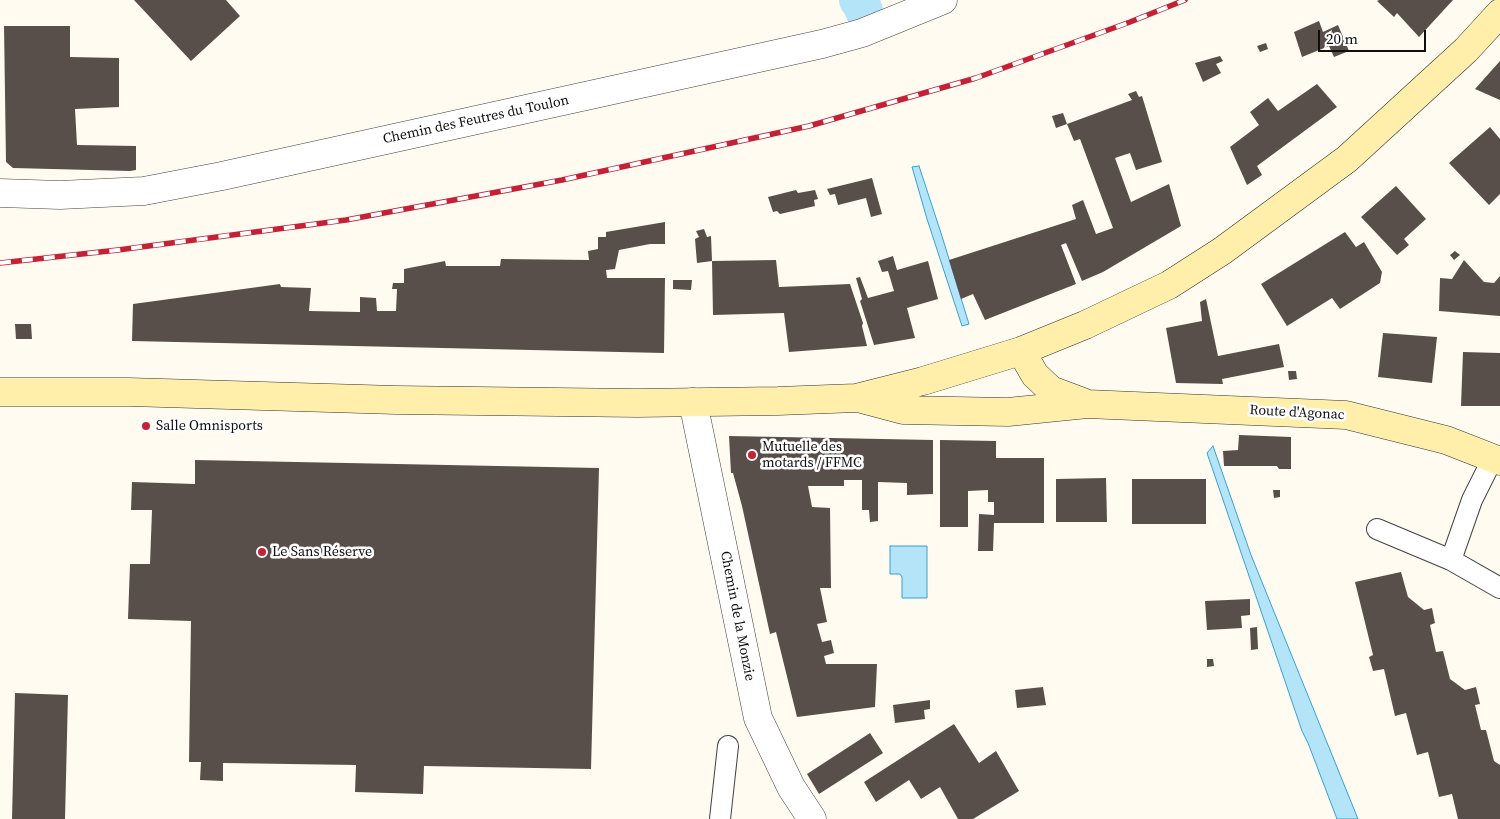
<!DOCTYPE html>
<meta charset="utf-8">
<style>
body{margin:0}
#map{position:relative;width:1500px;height:819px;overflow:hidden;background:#fffbf0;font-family:"Source Serif 4",serif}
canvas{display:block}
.scale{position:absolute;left:1318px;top:30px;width:108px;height:22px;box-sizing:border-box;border:2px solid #0f0f0f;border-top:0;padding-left:6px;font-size:15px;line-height:18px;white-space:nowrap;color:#0f0f0f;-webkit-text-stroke:4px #fff;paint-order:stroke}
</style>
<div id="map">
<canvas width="1500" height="819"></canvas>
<div class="scale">20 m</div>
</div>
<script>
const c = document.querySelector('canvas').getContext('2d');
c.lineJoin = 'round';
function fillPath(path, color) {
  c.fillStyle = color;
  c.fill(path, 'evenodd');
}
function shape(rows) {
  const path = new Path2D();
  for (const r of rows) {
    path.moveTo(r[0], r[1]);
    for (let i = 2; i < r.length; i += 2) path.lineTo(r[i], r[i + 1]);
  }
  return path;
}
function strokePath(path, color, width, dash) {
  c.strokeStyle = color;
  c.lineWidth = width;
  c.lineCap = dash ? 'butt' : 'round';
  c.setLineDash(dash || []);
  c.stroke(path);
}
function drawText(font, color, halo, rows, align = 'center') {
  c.font = font + ' "Source Serif 4",serif';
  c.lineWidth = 5;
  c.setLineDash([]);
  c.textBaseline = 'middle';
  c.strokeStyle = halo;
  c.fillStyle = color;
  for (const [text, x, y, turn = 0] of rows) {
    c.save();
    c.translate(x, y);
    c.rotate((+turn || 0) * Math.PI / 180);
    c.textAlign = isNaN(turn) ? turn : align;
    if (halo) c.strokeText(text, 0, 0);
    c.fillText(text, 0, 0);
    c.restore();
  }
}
const water = shape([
 [919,166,941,233,969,324,962,326,927,219,912,167,919,166],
 [1213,446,1251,555,1358,819,1337,819,1308,743,1302,731,1207,453,1213,446],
 [890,546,927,546,927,598,902,598,902,577,900,574,890,574,890,546]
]);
fillPath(water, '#b3e4f8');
strokePath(water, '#37a1d2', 1);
strokePath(shape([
 [858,0,861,3,864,11]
]), '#b3e4f8', 38);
fillPath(shape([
 [134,0,226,0,240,16,191,61],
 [1379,0,1453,0,1419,37,1397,13,1394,17,1377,1],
 [1319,21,1323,32,1338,25,1349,51,1334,57,1329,46,1302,57,1294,32],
 [4,26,70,26,70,57,119,58,119,107,75,109,77,145,136,146,136,170,130,171,13,168,6,162],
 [1266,43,1268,49,1260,52,1257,46],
 [1220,56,1223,61,1216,64,1221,73,1203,82,1195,63],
 [1500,61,1500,100,1475,89],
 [1317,84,1337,107,1257,166,1262,175,1247,185,1230,147,1259,125,1250,112,1268,98,1278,111],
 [1136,91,1139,97,1142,96,1162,162,1136,170,1130,153,1115,158,1131,202,1169,184,1181,226,1103,272,1082,281,1066,243,1061,245,1076,284,985,320,973,294,961,299,949,260,1076,219,1072,205,1083,200,1096,234,1113,228,1080,139,1074,141,1067,124,1132,100,1128,94],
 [1063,113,1067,124,1056,128,1052,116],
 [1490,127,1500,139,1500,194,1489,205,1449,163],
 [872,178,882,214,871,217,866,198,838,205,835,194,830,195,827,189],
 [1396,186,1426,219,1404,239,1409,245,1397,255,1361,217],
 [796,190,798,193,815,190,818,199,814,200,815,206,780,214,777,211,773,212,768,197],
 [665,222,665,244,650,244,619,250,615,269,606,270,607,278,665,278,664,353,132,341,133,304,280,284,281,287,311,288,309,311,360,312,360,297,376,298,377,311,396,311,397,289,392,289,393,283,404,283,404,269,445,261,446,266,500,266,501,259,589,260,588,251,598,249,598,237,606,237,606,232],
 [704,229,707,237,711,236,712,261,697,263,695,239,699,237,696,231],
 [1345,232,1356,247,1364,242,1382,272,1380,283,1340,309,1332,298,1287,326,1261,284],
 [1455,251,1460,255,1454,260,1450,255],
 [893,256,897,270,928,261,938,299,907,308,915,338,874,345,860,301,862,299,856,278,860,277,868,298,894,291,888,271,882,272,878,261],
 [776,260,779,287,850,284,863,323,862,326,867,346,789,352,784,313,713,315,712,261],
 [1464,260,1484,282,1494,283,1500,276,1500,316,1439,311,1440,278,1452,279],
 [673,280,692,280,691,290,673,289],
 [1206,299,1218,356,1279,344,1284,367,1222,379,1223,384,1176,383,1166,328,1202,321,1200,302],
 [15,324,31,324,32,339,16,339],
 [1383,333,1437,337,1432,383,1378,377],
 [1463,352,1500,353,1500,406,1461,406],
 [1288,371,1296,371,1297,379,1289,380],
 [1239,435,1291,437,1291,469,1279,469,1277,466,1224,466,1223,451,1238,450],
 [729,436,933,440,933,494,907,495,907,483,878,482,878,521,870,522,869,510,862,510,862,480,844,480,844,486,808,486,812,507,830,508,831,588,820,588,827,622,817,624,822,642,831,640,834,653,824,656,826,664,877,664,875,707,797,717,776,632,770,634,742,506,733,473,731,473],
 [940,440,996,441,996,458,1044,458,1044,523,994,523,993,551,978,551,979,514,994,515,994,502,988,502,988,490,968,491,968,527,940,527],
 [195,460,599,468,591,769,424,766,423,794,355,792,356,765,223,763,223,781,200,780,201,762,189,762,191,621,128,619,130,564,150,564,152,510,131,510,132,482,195,484],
 [1106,478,1107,522,1056,522,1056,479],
 [1132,479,1206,479,1206,524,1132,524],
 [1273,490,1280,490,1280,497,1274,498],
 [1401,572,1408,597,1424,610,1432,608,1435,623,1430,625,1436,652,1443,651,1450,679,1465,690,1476,687,1480,704,1475,705,1481,730,1486,730,1494,761,1500,765,1500,819,1458,819,1452,794,1439,797,1428,752,1417,755,1406,713,1395,716,1384,669,1373,671,1369,657,1373,655,1355,582],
 [1250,599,1250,615,1241,616,1242,628,1207,630,1205,601],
 [1257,627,1258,649,1251,650,1250,628],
 [1207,659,1213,659,1214,666,1207,667],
 [1043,687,1046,705,1017,708,1015,690],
 [15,693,68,695,65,819,12,819],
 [930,700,930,709,924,710,925,719,895,723,893,705],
 [954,724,979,763,996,751,1019,791,973,819,958,819,940,787,921,799,909,780,876,802,864,782],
 [870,733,883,753,819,794,807,774]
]), '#584f4a');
const service = shape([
 [1493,458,1472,500,1451,560,1500,588],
 [1377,529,1451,560],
 [720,819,728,746]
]);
const minor = shape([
 [0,193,60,195,144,191,222,176,822,44,862,33,943,0],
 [693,402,758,718,791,787,812,819]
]);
const secondary = shape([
 [1021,351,1035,375,1051,390,1083,402],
 [0,392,129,392,396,400,637,403,778,401,856,398,923,381,1021,351,1085,325,1169,285,1222,251,1347,159,1466,50,1500,13],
 [858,398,903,410,1008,412,1087,404,1346,415,1446,440,1500,461]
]);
strokePath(service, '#424242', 22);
strokePath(minor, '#424242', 29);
strokePath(secondary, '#313131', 29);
strokePath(service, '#fff', 20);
strokePath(minor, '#fff', 28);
strokePath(secondary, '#ffefab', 28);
const rail = shape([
 [0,263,118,250,346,220,562,180,809,126,976,78,1130,22,1185,0]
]);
strokePath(rail, '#c52136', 5.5);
strokePath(rail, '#fff', 4, [11]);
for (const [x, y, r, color] of [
 [146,426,5,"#c52136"],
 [752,455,5,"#c52136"],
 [262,552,5,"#c52136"]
]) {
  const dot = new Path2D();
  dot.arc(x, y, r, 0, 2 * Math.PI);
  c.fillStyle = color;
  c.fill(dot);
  strokePath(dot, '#fff', 2);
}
drawText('14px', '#0f0f0f', '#fff', [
 ["Chemin des Feutres du Toulon",476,120,-12],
 ["Route d'Agonac",1297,413,3],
 ["Chemin de la Monzie",737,616,79]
]);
drawText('14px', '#0f0f0f', '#fff', [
 ["Salle Omnisports",156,426],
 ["Mutuelle des",762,447],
 ["motards / FFMC",762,463],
 ["Le Sans Réserve",272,552]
], 'left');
</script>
